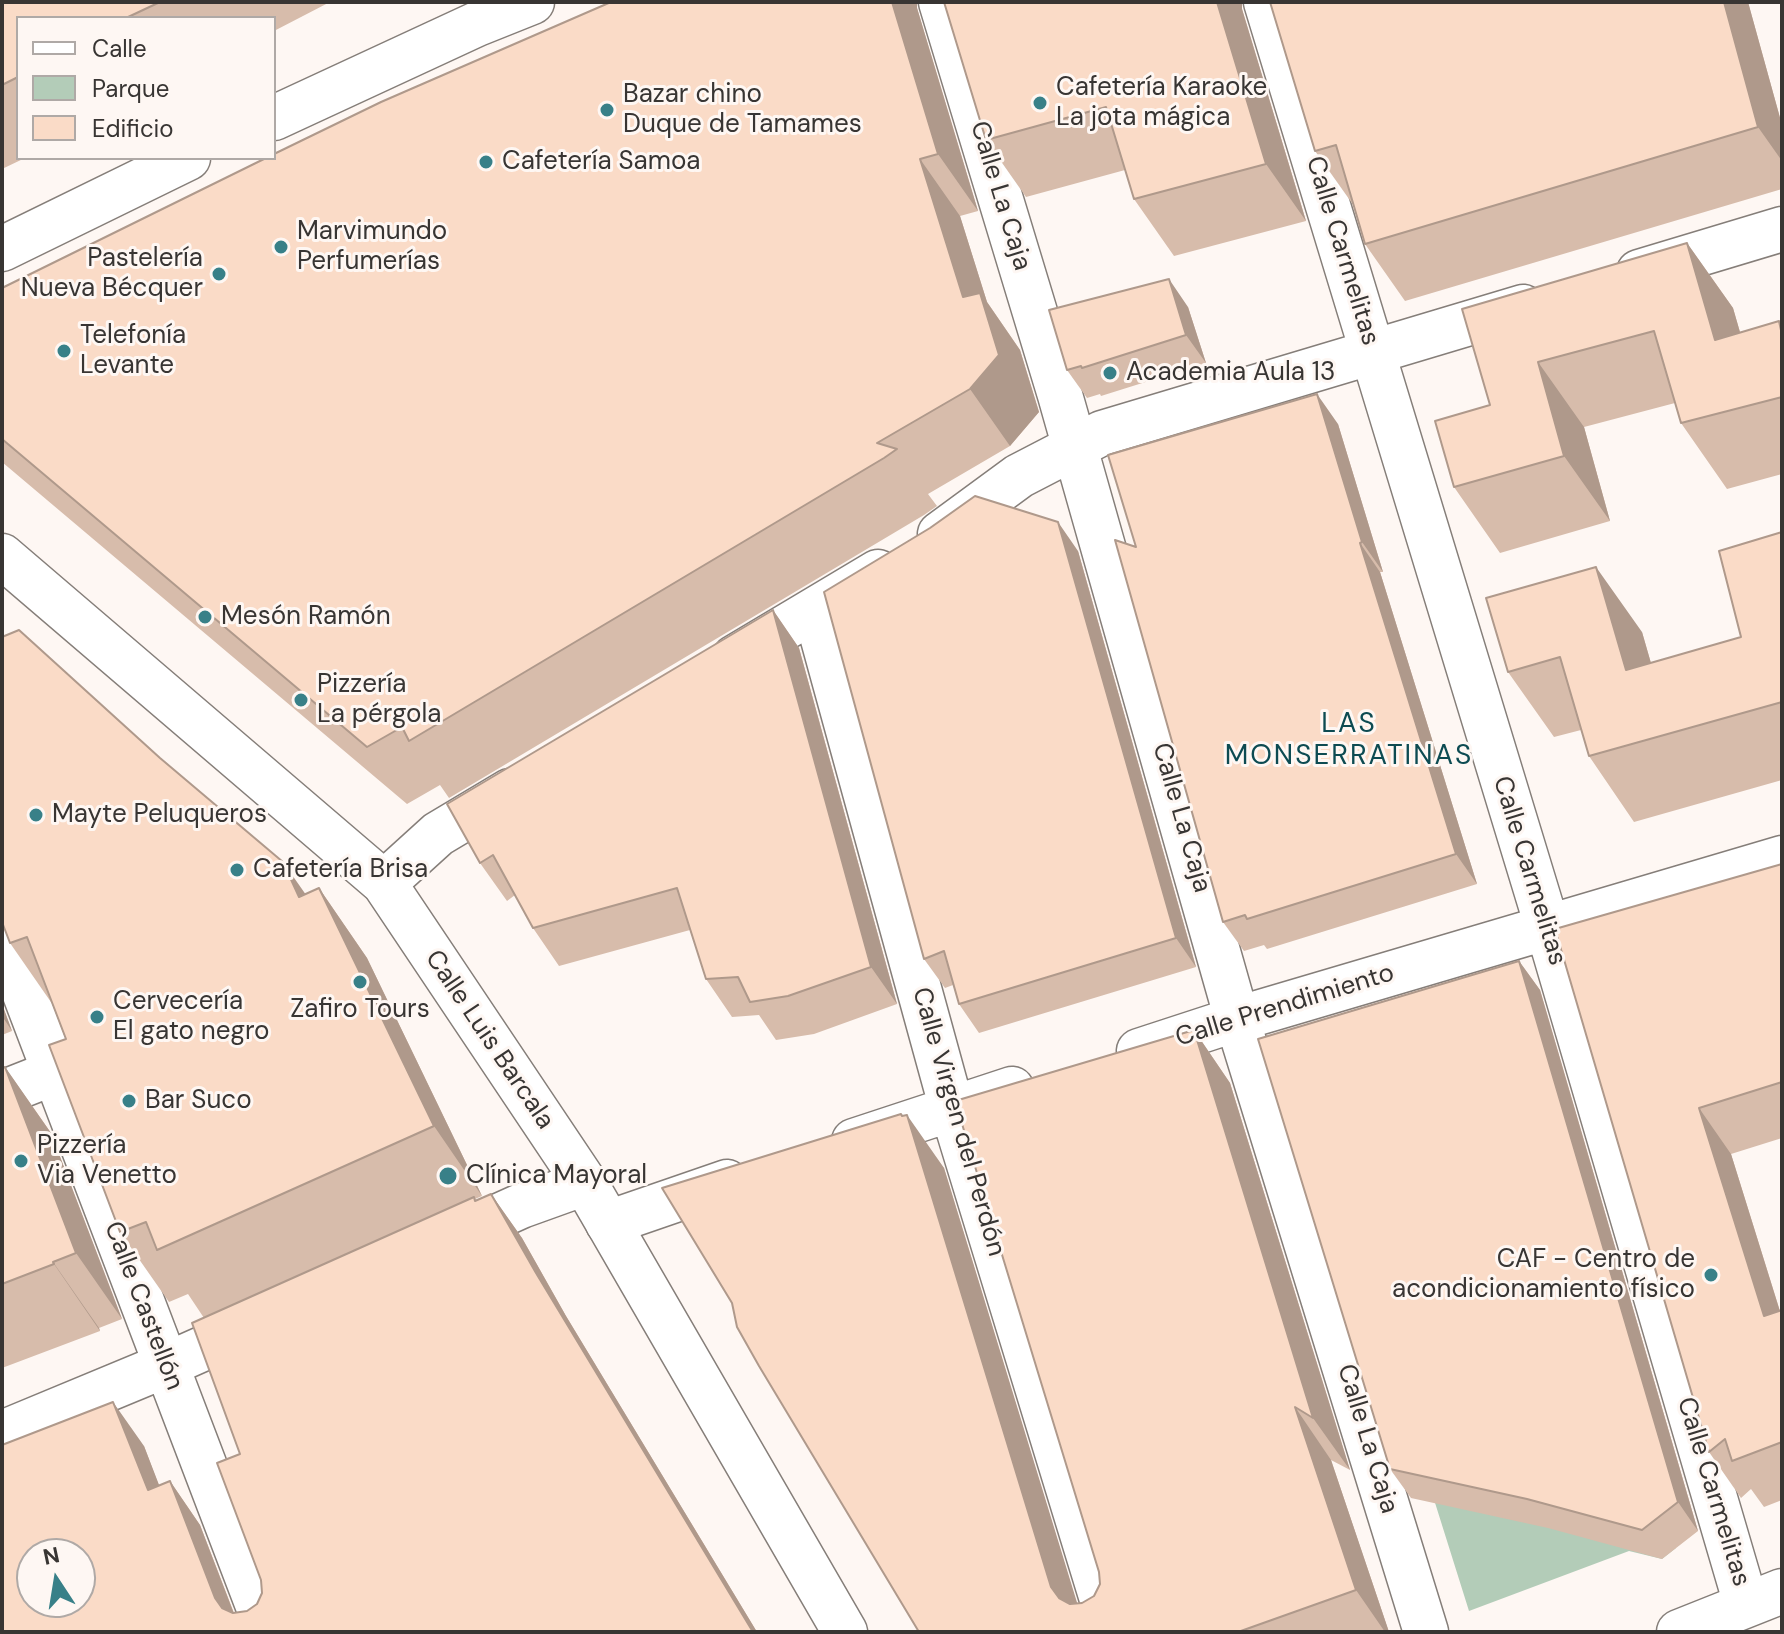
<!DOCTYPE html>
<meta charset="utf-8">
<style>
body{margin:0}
#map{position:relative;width:1784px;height:1634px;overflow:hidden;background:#fef7f3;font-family:"DM Sans",sans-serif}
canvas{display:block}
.frame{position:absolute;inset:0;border:4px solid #383533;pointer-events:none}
.legend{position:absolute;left:16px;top:16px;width:260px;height:144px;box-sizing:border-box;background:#fef7f3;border:2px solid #afa9a6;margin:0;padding:10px 14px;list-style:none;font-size:24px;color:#383533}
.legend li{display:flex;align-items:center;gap:16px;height:40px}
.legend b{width:40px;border:2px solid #afa9a6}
.north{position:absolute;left:16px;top:1538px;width:80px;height:80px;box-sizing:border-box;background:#fef7f3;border:2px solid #afa9a6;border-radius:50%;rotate:348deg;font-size:22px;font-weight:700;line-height:32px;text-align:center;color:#383533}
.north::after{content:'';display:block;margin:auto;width:28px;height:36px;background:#388088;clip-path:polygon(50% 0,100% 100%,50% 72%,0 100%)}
</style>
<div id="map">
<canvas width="1784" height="1634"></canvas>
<div class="frame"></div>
<ul class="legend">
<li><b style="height:10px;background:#fff"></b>Calle</li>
<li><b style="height:22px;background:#b3ccb8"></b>Parque</li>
<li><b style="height:22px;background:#fadbc7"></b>Edificio</li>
</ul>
<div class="north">N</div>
</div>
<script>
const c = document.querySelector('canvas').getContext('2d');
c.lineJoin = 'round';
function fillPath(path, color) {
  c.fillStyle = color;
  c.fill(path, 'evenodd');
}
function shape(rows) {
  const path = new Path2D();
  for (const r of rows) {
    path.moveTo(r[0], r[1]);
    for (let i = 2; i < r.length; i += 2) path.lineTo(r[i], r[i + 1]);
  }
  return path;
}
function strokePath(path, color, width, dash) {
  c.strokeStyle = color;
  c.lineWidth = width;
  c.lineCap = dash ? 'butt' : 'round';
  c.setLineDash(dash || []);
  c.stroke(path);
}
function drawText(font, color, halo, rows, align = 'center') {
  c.font = font + ' "DM Sans",sans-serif';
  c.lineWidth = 6;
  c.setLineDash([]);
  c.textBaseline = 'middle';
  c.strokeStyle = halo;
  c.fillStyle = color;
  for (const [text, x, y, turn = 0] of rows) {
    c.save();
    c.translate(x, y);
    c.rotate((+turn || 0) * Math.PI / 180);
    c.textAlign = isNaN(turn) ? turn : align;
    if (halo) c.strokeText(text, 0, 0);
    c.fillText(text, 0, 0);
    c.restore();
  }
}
fillPath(shape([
 [1656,1486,1676,1548,1662,1559,1629,1551,1469,1611,1431,1490]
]), '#b3ccb8');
const pedestrian = shape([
 [2,1093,53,1073]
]);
const minor = shape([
 [941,2,1060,395,1237,1019,1426,1632],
 [1266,2,1548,929,1746,1604],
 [1639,272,1782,229],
 [940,534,1019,476,1102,433,1523,307],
 [815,610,952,1109,1112,1632],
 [734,658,878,572],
 [384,883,438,834,510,791],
 [2,934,268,1632],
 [1139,1051,1237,1019,1782,858],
 [854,1141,1012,1089],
 [608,1223,727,1182],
 [450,1238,521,1206,585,1183],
 [2,1433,166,1365,256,1325]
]);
const tertiary = shape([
 [274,118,477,24,532,2],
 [2,249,188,158],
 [2,556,384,883,585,1183,845,1632],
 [1679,1632,1782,1591]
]);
strokePath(pedestrian, '#857e79', 47);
strokePath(minor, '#857e79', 47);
strokePath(tertiary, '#857e79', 47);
strokePath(pedestrian, '#fff', 44);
strokePath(minor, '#fff', 44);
strokePath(tertiary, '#fff', 44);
fillPath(shape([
 [2,2,330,2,274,31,274,18,18,18,18,158,25,158,2,169],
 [611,2,917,2,917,8,978,211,960,216,987,302,1020,350,1039,412,1010,446,928,494,937,506,924,515,449,798,440,785,407,804,2,462,2,288],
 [1270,2,1748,2,1782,125,1782,189,1405,301,1365,244,1354,206,1315,151],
 [1242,9,1306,221,1174,256,1134,199,1125,170,1026,197,986,140],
 [1687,243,1733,308,1740,332,1782,397,1782,474,1727,489,1681,423,1675,403,1584,427,1610,521,1500,553,1454,487,1490,405,1462,309],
 [1188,307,1206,363,1101,396,1100,394,1087,398,1067,370],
 [1338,424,1383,572,1380,572,1477,884,1267,949,1264,945,1244,951,1223,922,1136,547],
 [1782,532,1782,780,1634,822,1589,756,1581,730,1554,737,1508,672,1642,632,1651,663,1741,637],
 [1078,551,1196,967,979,1033,959,1004,953,985,945,988,924,959],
 [773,610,799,648,897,1004,814,1034,776,1040,759,1015,732,1017,706,979,690,930,559,966,533,928,515,895,507,901,480,863],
 [1782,864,1782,1138,1731,1154,1780,1311,1782,1310,1782,1500,1764,1507,1751,1489,1741,1498,1709,1452,1555,929],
 [319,888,367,958,482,1196,475,1199,476,1201,491,1194,522,1238,566,1316,757,1632,2,1632,144,1446,159,1486,170,1481,200,1525,234,1613,247,1611,257,1604,262,1593,261,1580,240,1454,204,1318,188,1294,169,1302,120,1232,66,1039,53,1005,10,943,2,922,305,894],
 [1519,961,1540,990,1698,1531,1662,1559,1548,1528,1411,1498,1390,1469],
 [2,1004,12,1031,2,1035],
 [1194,1030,1230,1083,1350,1470,1331,1460,1389,1632,919,1632,902,1116,944,1168,1077,1604,1082,1603,1094,1596,1100,1584],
 [5,1067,51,1133,122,1319,99,1328,100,1331,2,1368,2,1068]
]), '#d7bcab');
fillPath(shape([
 [892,2,917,2,917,8,978,211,938,154],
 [1217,2,1242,2,1242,9,1306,221,1266,164],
 [1724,2,1748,2,1782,125,1782,161,1758,127],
 [920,159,960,216,987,302,1020,350,1039,412,1010,446,970,389,963,297],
 [1687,243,1733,308,1760,402,1715,340],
 [1169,279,1188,307,1206,363,1186,335],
 [1538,362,1584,427,1610,521,1564,456],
 [1317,394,1338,424,1383,572,1362,542],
 [1058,522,1078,551,1196,967,1176,938],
 [1360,543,1380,572,1477,884,1456,854],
 [1596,567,1642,632,1671,733,1626,670],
 [773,610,799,648,897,1004,871,967],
 [283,862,332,932,299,897],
 [319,888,367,958,482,1196,434,1126],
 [1519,961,1540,990,1698,1531,1678,1502],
 [2,1004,12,1031,2,1016],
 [1194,1030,1230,1083,1350,1470,1313,1418],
 [5,1067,51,1133,122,1319,76,1253],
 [1699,1108,1731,1154,1782,1318,1764,1316],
 [901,1114,911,1128,907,1115,944,1168,1086,1632,1082,1632,1051,1587],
 [491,1194,522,1238,566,1316,757,1632,753,1632,536,1273],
 [53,1262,99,1328,100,1331,54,1264],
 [113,1402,144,1446,178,1534,148,1490],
 [1295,1407,1331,1460,1389,1632,1385,1632,1356,1590],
 [170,1481,200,1525,241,1632,215,1598]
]), '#af998b');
const building = shape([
 [2,2,160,2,126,18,18,18,18,77,2,85,2,2],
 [611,2,892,2,938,154,920,159,963,297,980,293,999,355,970,389,877,443,897,449,884,458,409,741,402,727,367,747,2,439,2,288,266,158,274,158,274,154,381,102,611,2],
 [944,2,1217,2,1266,164,1134,199,1106,107,986,140,944,2],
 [1270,2,1724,2,1758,127,1365,244,1336,145,1315,151,1270,2],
 [1687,243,1715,340,1779,321,1782,335,1782,397,1681,423,1654,331,1538,362,1564,456,1454,487,1435,421,1490,405,1462,309,1687,243],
 [1169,279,1186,335,1082,368,1081,366,1067,370,1049,310,1169,279],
 [1317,394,1362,542,1360,543,1456,854,1247,919,1245,915,1223,922,1115,540,1136,547,1108,455,1317,394],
 [975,496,1058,522,1176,938,959,1004,944,951,924,959,824,592,930,528,975,496],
 [1782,532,1782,702,1589,756,1560,657,1508,672,1486,598,1596,567,1626,670,1741,637,1719,551,1782,532],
 [773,610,871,967,788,996,750,1002,738,977,706,979,677,888,533,928,493,855,480,863,447,804,773,610],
 [19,630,160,758,283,862,299,897,319,888,434,1126,157,1250,146,1222,120,1232,49,1045,66,1039,27,937,10,943,2,922,2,637,19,630],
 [1782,864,1782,1082,1699,1108,1764,1316,1782,1310,1782,1442,1732,1461,1725,1439,1709,1452,1555,929,1782,864],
 [1519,961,1678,1502,1642,1530,1527,1499,1390,1469,1258,1039,1519,961],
 [1194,1030,1313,1418,1295,1407,1356,1590,1238,1632,919,1632,759,1366,737,1327,732,1303,662,1188,901,1114,902,1116,907,1115,1051,1587,1059,1598,1070,1604,1082,1603,1094,1596,1100,1584,1099,1572,955,1101,1194,1030],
 [5,1067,76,1253,53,1262,54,1264,2,1284,2,1068,5,1067],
 [491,1194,536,1273,753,1632,2,1632,2,1445,113,1402,148,1490,170,1481,215,1598,222,1608,233,1613,247,1611,257,1604,262,1593,261,1580,217,1463,240,1454,192,1323,474,1197,475,1201,491,1194],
 [32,1554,80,1554,80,1602,32,1602,32,1554]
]);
fillPath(building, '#fadbc7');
strokePath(building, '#af998b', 2);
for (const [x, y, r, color] of [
 [1040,103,8,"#388088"],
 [607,110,8,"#388088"],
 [486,162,8,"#388088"],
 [281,247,8,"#388088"],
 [219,274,8,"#388088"],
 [64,351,8,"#388088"],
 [1110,373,8,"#388088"],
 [205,617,8,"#388088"],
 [301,700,8,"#388088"],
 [36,815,8,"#388088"],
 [237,870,8,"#388088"],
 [360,982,8,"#388088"],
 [97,1017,8,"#388088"],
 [129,1101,8,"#388088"],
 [21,1161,8,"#388088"],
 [448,1176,10,"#388088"],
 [1711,1275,8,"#388088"]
]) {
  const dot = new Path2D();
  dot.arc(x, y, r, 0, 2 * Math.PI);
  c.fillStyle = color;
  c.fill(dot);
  strokePath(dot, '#fef7f3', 3);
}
drawText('26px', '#383533', '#fef7f3', [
 ["Cafetería Karaoke",1056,88],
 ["La jota mágica",1056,118],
 ["Bazar chino",623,95],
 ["Duque de Tamames",623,125],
 ["Cafetería Samoa",502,162],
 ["Marvimundo",297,232],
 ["Perfumerías",297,262],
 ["Pastelería",203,259,"right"],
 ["Nueva Bécquer",203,289,"right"],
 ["Telefonía",80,336],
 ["Levante",80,366],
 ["Academia Aula 13",1126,373],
 ["Mesón Ramón",221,617],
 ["Pizzería",317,685],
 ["La pérgola",317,715],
 ["Mayte Peluqueros",52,815],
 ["Cafetería Brisa",253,870],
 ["Cervecería",113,1002],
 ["El gato negro",113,1032],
 ["Zafiro Tours",360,1010,"center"],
 ["Bar Suco",145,1101],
 ["Pizzería",37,1146],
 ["Via Venetto",37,1176],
 ["Clínica Mayoral",466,1176],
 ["CAF - Centro de",1695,1260,"right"],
 ["acondicionamiento físico",1695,1290,"right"]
], 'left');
drawText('26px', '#383533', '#fef7f3', [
 ["Calle La Caja",1000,196,73],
 ["Calle Carmelitas",1342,251,73],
 ["Calle La Caja",1181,818,74],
 ["Calle Carmelitas",1529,871,73],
 ["Calle Prendimiento",1285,1006,-17],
 ["Calle Luis Barcala",489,1040,56],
 ["Calle Virgen del Perdón",958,1122,74],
 ["Calle Castellón",143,1306,69],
 ["Calle La Caja",1367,1439,73],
 ["Calle Carmelitas",1713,1492,73]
]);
c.letterSpacing = '2px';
drawText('28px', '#0d4b52', '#fef7f3', [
 ["LAS",1349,725],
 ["MONSERRATINAS",1349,757]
]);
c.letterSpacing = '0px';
</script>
